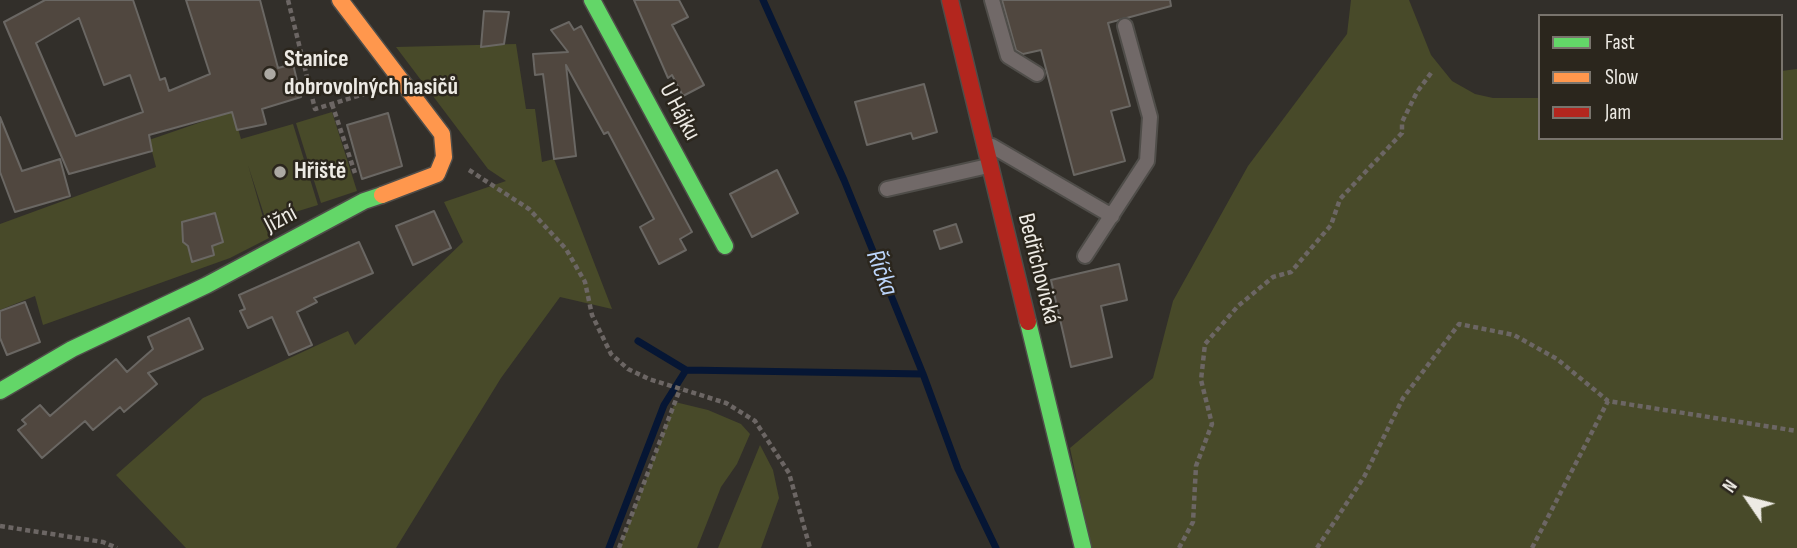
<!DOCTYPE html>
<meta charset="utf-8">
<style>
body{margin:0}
#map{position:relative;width:1797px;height:548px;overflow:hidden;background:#322f2a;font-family:"Sofia Sans Condensed",sans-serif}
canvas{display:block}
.legend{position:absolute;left:1538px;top:14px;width:245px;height:126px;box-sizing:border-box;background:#2b261d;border:2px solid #79746d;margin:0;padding:9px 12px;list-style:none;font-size:21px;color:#edeae4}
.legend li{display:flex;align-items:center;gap:14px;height:35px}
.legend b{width:35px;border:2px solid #79746d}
.north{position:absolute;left:1713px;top:464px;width:70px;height:70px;-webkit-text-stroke:5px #2b261d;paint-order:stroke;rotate:305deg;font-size:19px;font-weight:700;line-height:28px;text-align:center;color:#edeae4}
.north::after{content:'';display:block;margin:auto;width:24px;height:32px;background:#edeae4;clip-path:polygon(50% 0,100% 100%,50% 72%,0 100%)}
</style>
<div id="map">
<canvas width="1797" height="548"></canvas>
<ul class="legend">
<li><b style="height:9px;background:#63d668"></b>Fast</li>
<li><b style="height:9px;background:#ff974d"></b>Slow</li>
<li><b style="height:9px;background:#b3261e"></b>Jam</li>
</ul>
<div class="north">N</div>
</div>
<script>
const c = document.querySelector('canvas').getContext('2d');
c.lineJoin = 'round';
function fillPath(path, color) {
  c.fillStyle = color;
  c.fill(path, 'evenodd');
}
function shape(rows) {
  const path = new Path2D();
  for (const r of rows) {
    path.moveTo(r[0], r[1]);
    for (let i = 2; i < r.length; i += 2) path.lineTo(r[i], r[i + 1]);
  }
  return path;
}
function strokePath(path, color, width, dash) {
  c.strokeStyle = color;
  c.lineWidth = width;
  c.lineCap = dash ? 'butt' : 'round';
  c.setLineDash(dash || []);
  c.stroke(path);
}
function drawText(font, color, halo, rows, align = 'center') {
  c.font = font + ' "Sofia Sans Condensed",sans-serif';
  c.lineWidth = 5;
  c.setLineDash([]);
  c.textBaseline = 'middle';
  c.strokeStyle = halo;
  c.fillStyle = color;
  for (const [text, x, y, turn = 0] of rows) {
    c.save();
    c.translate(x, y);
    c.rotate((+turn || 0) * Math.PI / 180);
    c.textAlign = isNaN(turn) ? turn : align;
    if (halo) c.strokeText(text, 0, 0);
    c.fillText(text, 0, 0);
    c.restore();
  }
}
fillPath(shape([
 [1351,0,1409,0,1431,55,1452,81,1475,94,1493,98,1540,98,1540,138,1781,138,1781,71,1797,69,1797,548,1091,548,1070,448,1153,378,1173,301,1248,166,1347,34],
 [516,44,526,109,535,109,542,162,554,159,612,309,560,297,501,378,396,548,186,548,116,475,203,398,348,331,355,345,463,242,444,202,506,181,488,169,396,47],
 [233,111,241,139,293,124,318,205,266,221,248,165,269,238,230,258,43,325,35,296,0,310,0,224,156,167,149,140],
 [332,112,357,191,321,203,296,123],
 [675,402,708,410,741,424,750,434,737,464,721,487,697,548,620,548],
 [760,445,773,470,779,498,761,548,718,548]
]), '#484a29');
strokePath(shape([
 [763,0,844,180,923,374,958,469,996,548],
 [638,341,686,370,923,374],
 [609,548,664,405,686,370]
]), '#061634', 7);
const building = shape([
 [45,0,133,0,160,80,165,78,169,91,210,74,186,0,260,0,278,68,293,64,301,97,262,109,266,124,237,130,232,112,149,135,152,151,69,174,4,22,45,0],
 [79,18,104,85,130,75,143,112,76,136,36,43,79,18],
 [634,0,679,0,688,17,672,25,704,85,683,96,672,75,668,78,634,0],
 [1002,0,1170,0,1171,6,1108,23,1130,106,1111,111,1125,161,1074,175,1041,50,1023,54,1016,50,1002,0],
 [484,11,509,12,504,44,481,47,484,11],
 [569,22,574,30,581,26,692,232,680,239,686,250,659,264,640,227,654,219,608,132,604,134,566,65,576,156,554,159,543,74,535,75,533,54,568,52,551,30,569,22],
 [924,84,937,132,913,139,911,133,867,145,855,102,924,84],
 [388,113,402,166,362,179,347,125,388,113],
 [0,117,22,171,60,159,70,196,15,212,0,172,0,117],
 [777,170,798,213,752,237,730,194,777,170],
 [434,211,451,248,413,265,396,226,434,211],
 [215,213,223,242,212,246,214,255,192,262,188,246,183,242,182,222,215,213],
 [956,224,962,242,940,249,934,231,956,224],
 [359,242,373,273,314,298,317,302,297,312,312,345,289,355,272,317,248,328,240,311,245,309,239,295,359,242],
 [1119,264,1127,300,1101,306,1112,357,1071,367,1051,280,1119,264],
 [25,302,40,342,7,355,0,338,0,311,25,302],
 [189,318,203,349,148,373,157,384,124,412,120,407,93,430,85,421,42,458,18,430,26,424,22,420,40,405,50,416,116,359,127,372,153,349,148,337,189,318]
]);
fillPath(building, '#50473f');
strokePath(building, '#6a6763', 2);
const lane = shape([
 [992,0,1008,56,1037,74],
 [992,146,1112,216],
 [887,189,988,166],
 [1085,256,1147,161,1150,117,1125,26]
]);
const fast = shape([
 [592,0,725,246],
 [1028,322,1083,548],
 [0,391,72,349,207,285,364,201,382,195]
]);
const slow = shape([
 [340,0,442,134,444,157,437,174,382,195]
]);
const jam = shape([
 [950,0,1028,322]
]);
strokePath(lane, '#4f4d49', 18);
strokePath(fast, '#4f4d49', 19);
strokePath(slow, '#4f4d49', 19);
strokePath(jam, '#4f4d49', 19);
strokePath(shape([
 [288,0,315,109,374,91],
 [332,104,355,173],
 [469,170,529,209,566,249,585,282,592,315,611,354,628,369,649,379,726,403,755,421,789,473,810,548],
 [0,526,103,542,117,548],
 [619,548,680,389],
 [1179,548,1193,522,1196,466,1212,424,1201,380,1205,344,1238,306,1273,277,1291,272,1331,225,1340,199,1402,133,1402,122,1417,92,1431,73],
 [1317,548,1364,477,1403,398,1459,324,1514,335,1557,359,1608,401],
 [1532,548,1608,401,1797,431]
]), '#6c6664', 4.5, [5, 3.5]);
strokePath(lane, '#716968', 14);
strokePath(fast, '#63d668', 16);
strokePath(slow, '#ff974d', 16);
strokePath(jam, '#b3261e', 16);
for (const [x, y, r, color] of [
 [270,74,7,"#aca9a3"],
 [280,172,7,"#aca9a3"]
]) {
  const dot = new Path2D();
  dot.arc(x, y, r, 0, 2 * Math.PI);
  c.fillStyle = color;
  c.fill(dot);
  strokePath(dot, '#2b261d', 2.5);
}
drawText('bold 24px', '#edeae4', '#2b261d', [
 ["Stanice",284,60],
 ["dobrovolných hasičů",284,88],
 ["Hřiště",294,172]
], 'left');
drawText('24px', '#edeae4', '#2b261d', [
 ["U Hájku",679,112,62],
 ["Jižní",281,220,-28],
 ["Bedřichovická",1038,269,76]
]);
drawText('italic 26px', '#bcd5fb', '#2b261d', [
 ["Říčka",881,273,69]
]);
</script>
